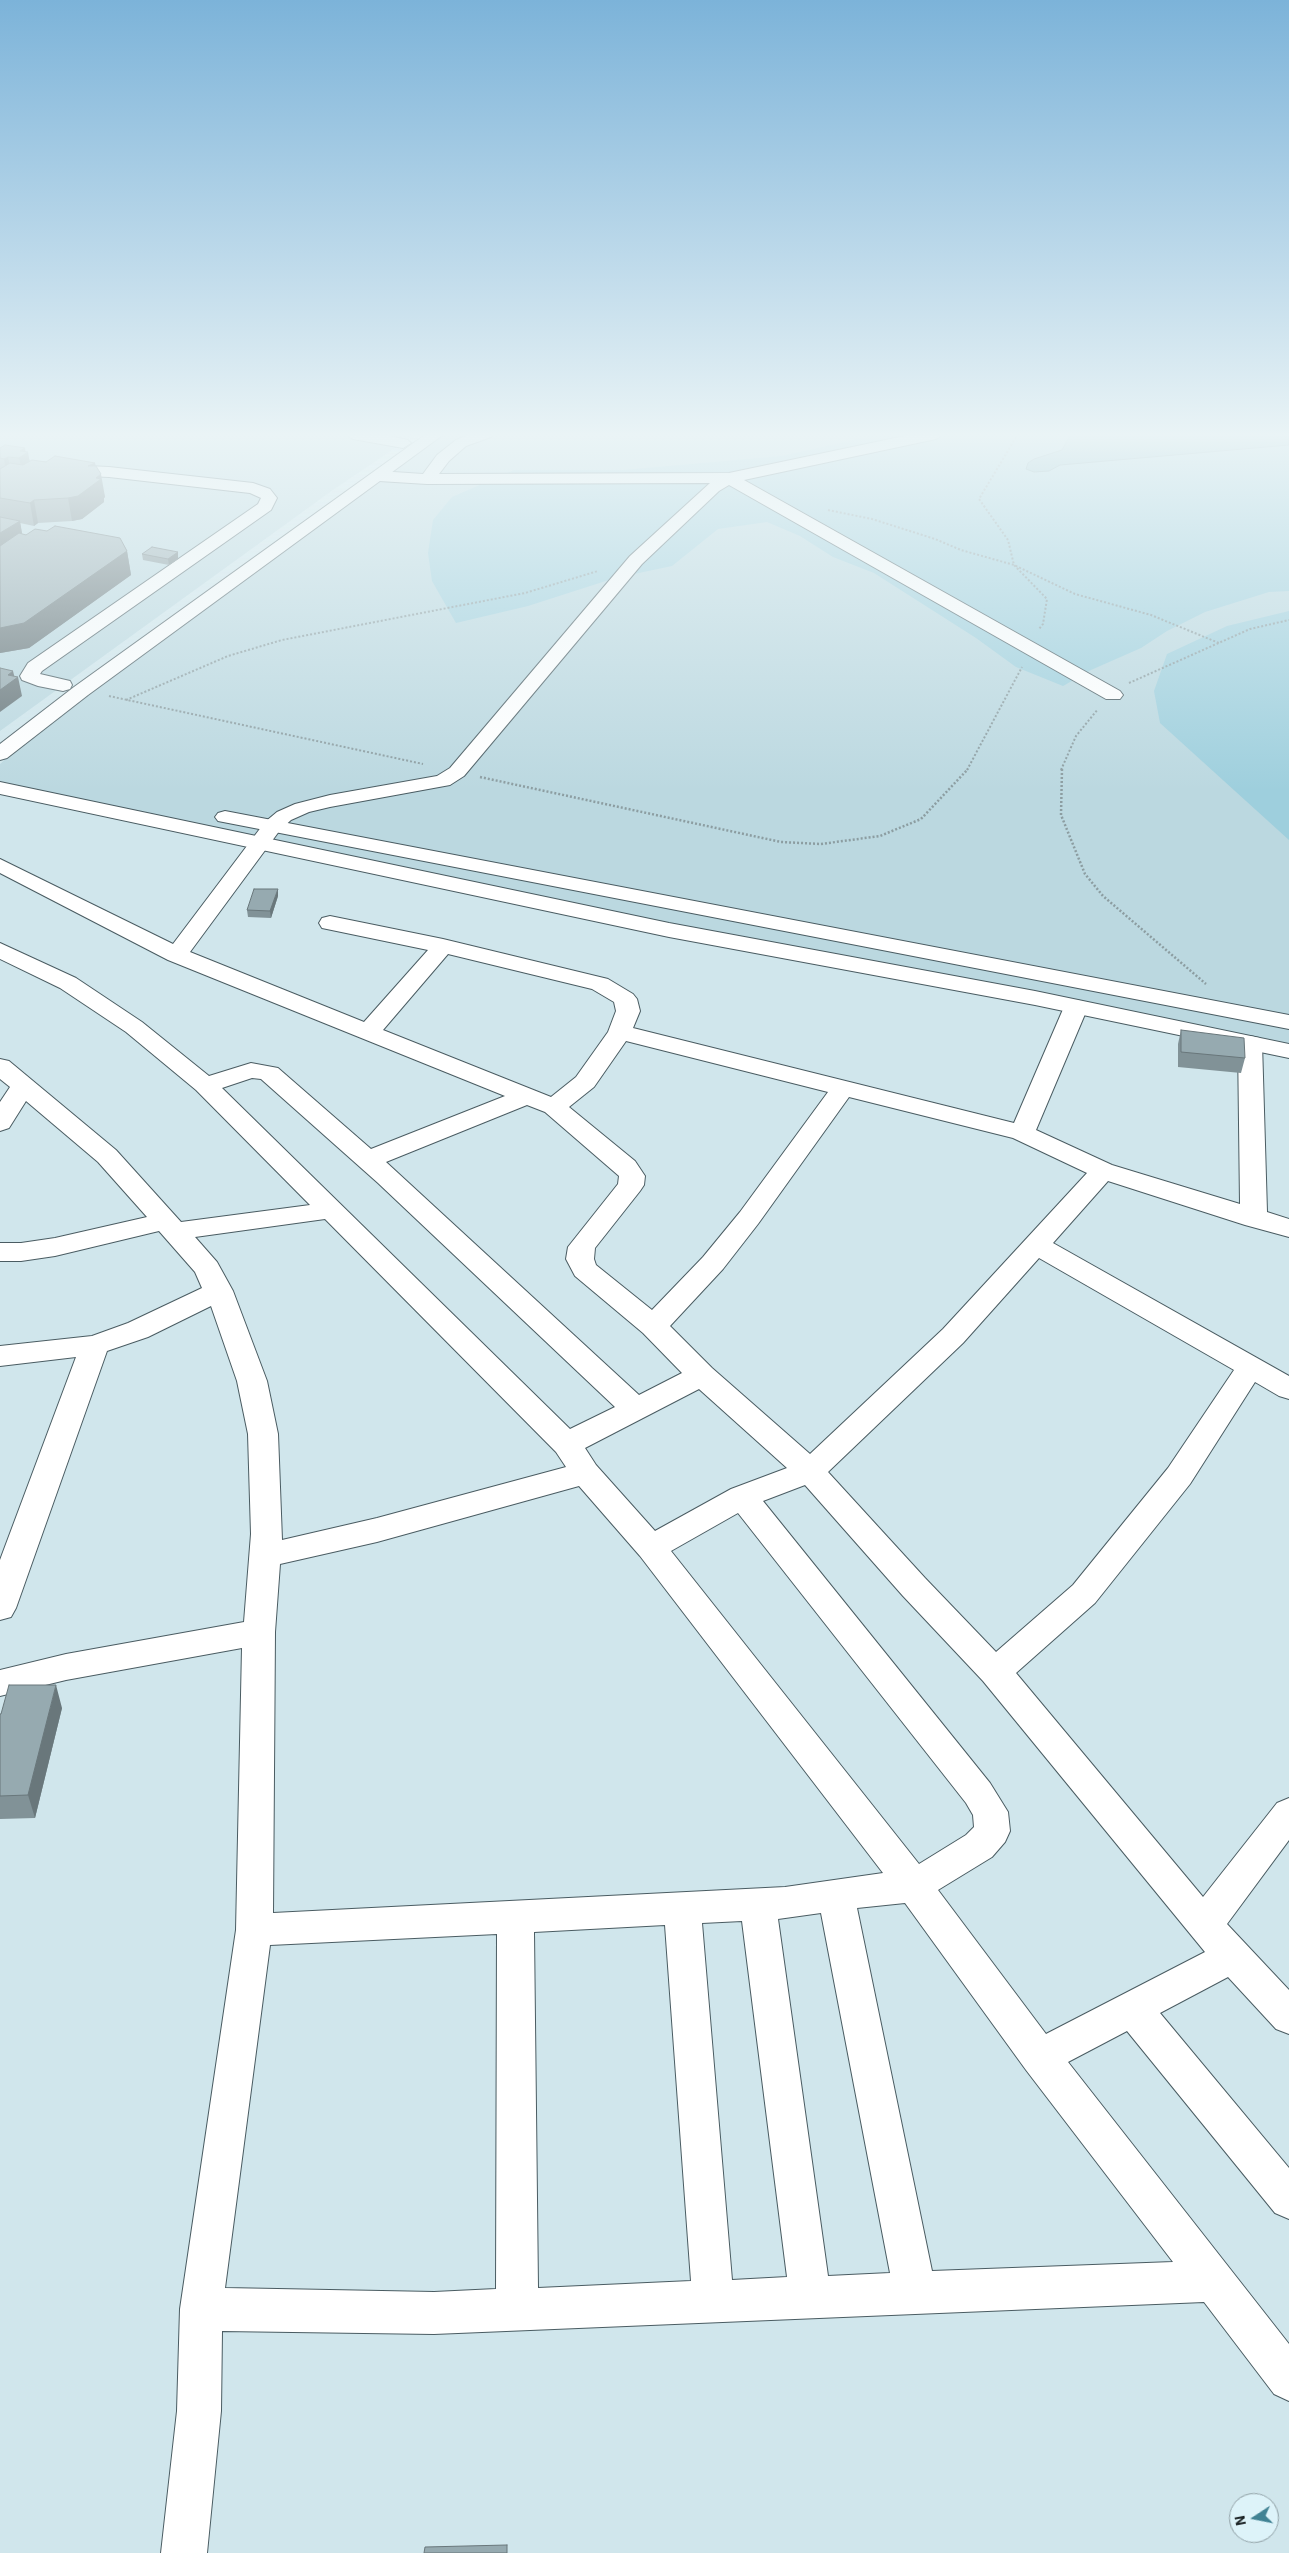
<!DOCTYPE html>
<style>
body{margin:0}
#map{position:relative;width:1289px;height:2553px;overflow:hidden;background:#d0e6ec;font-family:"IBM Plex Sans",sans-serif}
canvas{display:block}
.north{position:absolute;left:1229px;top:2493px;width:50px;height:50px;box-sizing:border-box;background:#ddf3f9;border:1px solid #90a0a5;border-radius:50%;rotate:259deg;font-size:14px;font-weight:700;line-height:20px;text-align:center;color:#1c2426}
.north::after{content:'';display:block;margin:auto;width:18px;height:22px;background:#408293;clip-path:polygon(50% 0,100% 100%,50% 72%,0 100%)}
</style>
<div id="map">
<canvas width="1289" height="2553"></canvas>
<div class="north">N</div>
</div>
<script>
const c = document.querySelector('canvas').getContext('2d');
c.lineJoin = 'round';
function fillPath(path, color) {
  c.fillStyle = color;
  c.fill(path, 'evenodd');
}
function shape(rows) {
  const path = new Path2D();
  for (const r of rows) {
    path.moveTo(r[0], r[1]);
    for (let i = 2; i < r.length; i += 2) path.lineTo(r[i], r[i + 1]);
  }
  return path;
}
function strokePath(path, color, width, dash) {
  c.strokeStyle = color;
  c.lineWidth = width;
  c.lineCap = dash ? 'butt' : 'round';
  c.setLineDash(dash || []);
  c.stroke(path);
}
fillPath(shape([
 [0,434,416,434,333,490,0,731],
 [436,434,1289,434,1289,1052,0,784,0,764,12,753,21,737]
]), '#bbd8e0');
fillPath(shape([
 [880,434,1289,434,1289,591,1269,592,1205,612,1167,631,1141,648,1091,670,1063,686,1016,667,976,638,874,573,833,557,800,536,767,522,718,529,672,566,615,578,528,606,456,623,432,581,428,553,433,520,452,497,514,470,623,470,782,456],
 [1289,611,1289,840,1160,723,1154,691,1167,654,1227,626]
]), '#9ecfdd');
const water = shape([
 [1071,434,1289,434,1289,445,1060,465,1049,471,1034,472,1026,469,1028,463,1034,459,1062,450,1071,434]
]);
fillPath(water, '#7ab2c2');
strokePath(water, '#5e8793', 1);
const minor = shape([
 [345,434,379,434,408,440,411,443,403,448,353,439,345,434],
 [471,434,494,434,491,437,466,446,449,461,439,474,729,473,914,434,944,434,936,439,744,480,1120,691,1123,695,1120,699,1106,699,729,485,719,491,642,564,464,776,450,785,330,807,309,812,291,820,280,830,190,952,364,1022,428,950,322,928,319,923,322,918,330,916,443,939,608,979,633,994,637,999,640,1011,633,1028,1014,1123,1064,1007,1068,1002,1076,1000,1084,1002,1088,1007,1036,1130,1112,1165,1240,1204,1238,1043,1241,1038,1250,1036,1259,1038,1262,1043,1267,1212,1289,1219,1289,1237,1245,1225,1108,1181,1053,1243,1289,1376,1289,1399,1279,1396,1255,1382,1190,1484,1095,1603,1016,1673,1203,1897,1277,1803,1289,1798,1289,1840,1227,1924,1289,1990,1289,2034,1276,2029,1228,1977,1160,2013,1289,2168,1289,2219,1275,2213,1127,2031,1068,2062,1289,2344,1289,2401,1274,2394,1204,2302,434,2334,222,2331,221,2411,207,2553,161,2553,177,2411,180,2309,236,1930,242,1648,66,1680,0,1696,0,1670,66,1654,244,1622,251,1534,248,1434,237,1381,211,1306,148,1337,107,1351,16,1608,11,1617,0,1620,0,1560,76,1357,0,1366,0,1346,92,1336,128,1323,202,1288,195,1272,159,1231,55,1256,21,1261,0,1261,0,1243,21,1243,55,1238,147,1217,98,1162,26,1101,9,1128,0,1131,0,1102,10,1087,0,1079,0,1059,9,1061,116,1150,181,1222,310,1205,196,1090,126,1032,60,988,0,959,0,943,76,978,142,1022,209,1076,251,1063,278,1068,371,1149,505,1096,168,960,0,873,0,859,173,944,265,822,277,812,295,804,330,795,437,776,450,768,630,556,710,483,427,484,379,481,371,476,379,471,423,474,437,455,456,440,471,434],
 [448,954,592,989,614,1002,616,1011,608,1032,576,1077,551,1097,383,1030,448,954],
 [626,1041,828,1092,740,1212,703,1257,652,1310,596,1265,594,1259,595,1248,640,1191,644,1185,645,1176,635,1161,569,1107,594,1087,626,1041],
 [252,1078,261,1079,378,1183,615,1407,570,1429,222,1088,252,1078],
 [849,1097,1013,1138,1087,1173,943,1329,810,1454,712,1368,670,1326,723,1269,758,1224,849,1097],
 [527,1105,545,1112,619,1176,618,1184,568,1247,566,1259,575,1276,643,1333,682,1373,639,1395,386,1162,527,1105],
 [325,1219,556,1452,566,1467,377,1518,282,1540,278,1434,267,1381,233,1291,217,1262,195,1237,325,1219],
 [1039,1258,1234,1370,1168,1468,1073,1585,996,1652,925,1578,828,1472,963,1343,1039,1258],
 [699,1389,787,1468,731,1489,655,1531,596,1465,585,1448,699,1389],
 [805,1485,903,1596,983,1681,1205,1952,1046,2034,938,1890,992,1857,1005,1842,1010,1831,1008,1812,990,1783,763,1501,805,1485],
 [579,1486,640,1556,883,1873,785,1887,273,1913,275,1632,280,1564,377,1542,579,1486],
 [738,1513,966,1803,973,1815,974,1827,966,1835,919,1864,671,1551,738,1513],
 [905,1903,1026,2070,1173,2262,932,2271,857,1908,905,1903],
 [821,1913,890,2273,828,2276,778,1919,821,1913],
 [742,1921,787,2277,732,2280,702,1923,742,1921],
 [665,1925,691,2281,538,2288,534,1932,665,1925],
 [497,1934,496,2289,434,2292,225,2288,270,1945,497,1934],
 [65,465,109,467,253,483,270,489,277,498,271,510,42,671,40,674,70,681,72,685,70,689,63,691,38,686,22,680,20,676,28,663,258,504,261,498,250,493,109,477,65,475,0,480,0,470,65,465]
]);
const major = shape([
 [426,434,444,434,88,695,7,758,0,760,0,744,74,687,426,434],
 [0,782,669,923,1035,991,1289,1044,1289,1058,1035,1005,669,937,0,794,0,782],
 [225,811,1289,1015,1289,1029,218,821,215,817,218,813,225,811]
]);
strokePath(minor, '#4a5c62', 2);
strokePath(major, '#4a5c62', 2);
strokePath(shape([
 [1018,434,979,499,1008,540,1014,565,1047,599,1043,624,1039,629],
 [828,510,872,519,935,539,961,550,1014,565,1075,594,1151,615,1219,643],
 [1129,683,1250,629,1289,620],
 [109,696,423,764],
 [126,700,228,656,282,640,525,593,598,571],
 [967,770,1022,667],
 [1061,770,1076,736,1098,709]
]), '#8c9da1', 2, [2, 2]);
strokePath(shape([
 [1062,769,1061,815,1085,874,1103,896,1206,984],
 [480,777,781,842,821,844,880,836,921,819,968,769]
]), '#8c9da1', 2.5, [2, 2]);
fillPath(minor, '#fff');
fillPath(major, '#fff');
fillPath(shape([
 [0,448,26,452,30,461,95,463,105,497,104,498,104,502,82,519,72,521,38,523,34,526,20,523,22,534,127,551,131,575,29,648,0,653],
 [178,552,178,559,169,565,143,560,142,554],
 [278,896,271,918,248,917,247,910],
 [1181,1030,1245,1058,1241,1073,1178,1067,1178,1044],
 [62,1708,35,1818,0,1819,0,1714]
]), '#819297');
fillPath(shape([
 [25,448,26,454,28,452,30,464,22,470,19,458,20,451],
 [8,457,10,468,6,471,4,459],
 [95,463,97,477,101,474,105,497,104,498,104,502,82,519,72,521,68,498,88,466],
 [34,500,38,523,34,526,30,503],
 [20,521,23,539,0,554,0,533],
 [127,551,131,575,29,648,0,653,0,628],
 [178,552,178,559,169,565,168,559],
 [13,671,15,679,18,677,22,696,0,712,0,690,8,675],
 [278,889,278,896,271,918,270,911],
 [56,1685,62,1708,35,1818,28,1795]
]), '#69777b');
const building = shape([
 [5,445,25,448,20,451,28,452,19,458,8,457,4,459,0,458,0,448,5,445],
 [55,456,95,463,88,466,96,466,101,474,96,478,101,479,78,496,68,498,34,500,30,503,0,498,0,469,10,463,23,465,32,460,46,462,55,456],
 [0,517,20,521,0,533,0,517],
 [55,526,120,538,127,551,24,623,0,628,0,546,19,533,26,535,35,529,47,531,55,526],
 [152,547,178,552,168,559,142,554,152,547],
 [0,668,13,671,8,675,18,677,0,690,0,668],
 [254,889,278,889,270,911,247,910,254,889],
 [1181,1030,1244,1038,1245,1058,1181,1052,1181,1030],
 [9,1685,56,1685,28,1795,0,1796,0,1714,1,1714,9,1685],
 [507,2545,507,2553,424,2553,425,2547,507,2545]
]);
fillPath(building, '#96aab0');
strokePath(building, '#69777b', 1);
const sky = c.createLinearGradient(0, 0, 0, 791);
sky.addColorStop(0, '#7cb3d9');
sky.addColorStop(0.55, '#eaf4f6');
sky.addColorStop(1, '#eaf4f600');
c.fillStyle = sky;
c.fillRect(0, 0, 1289, 791);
</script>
